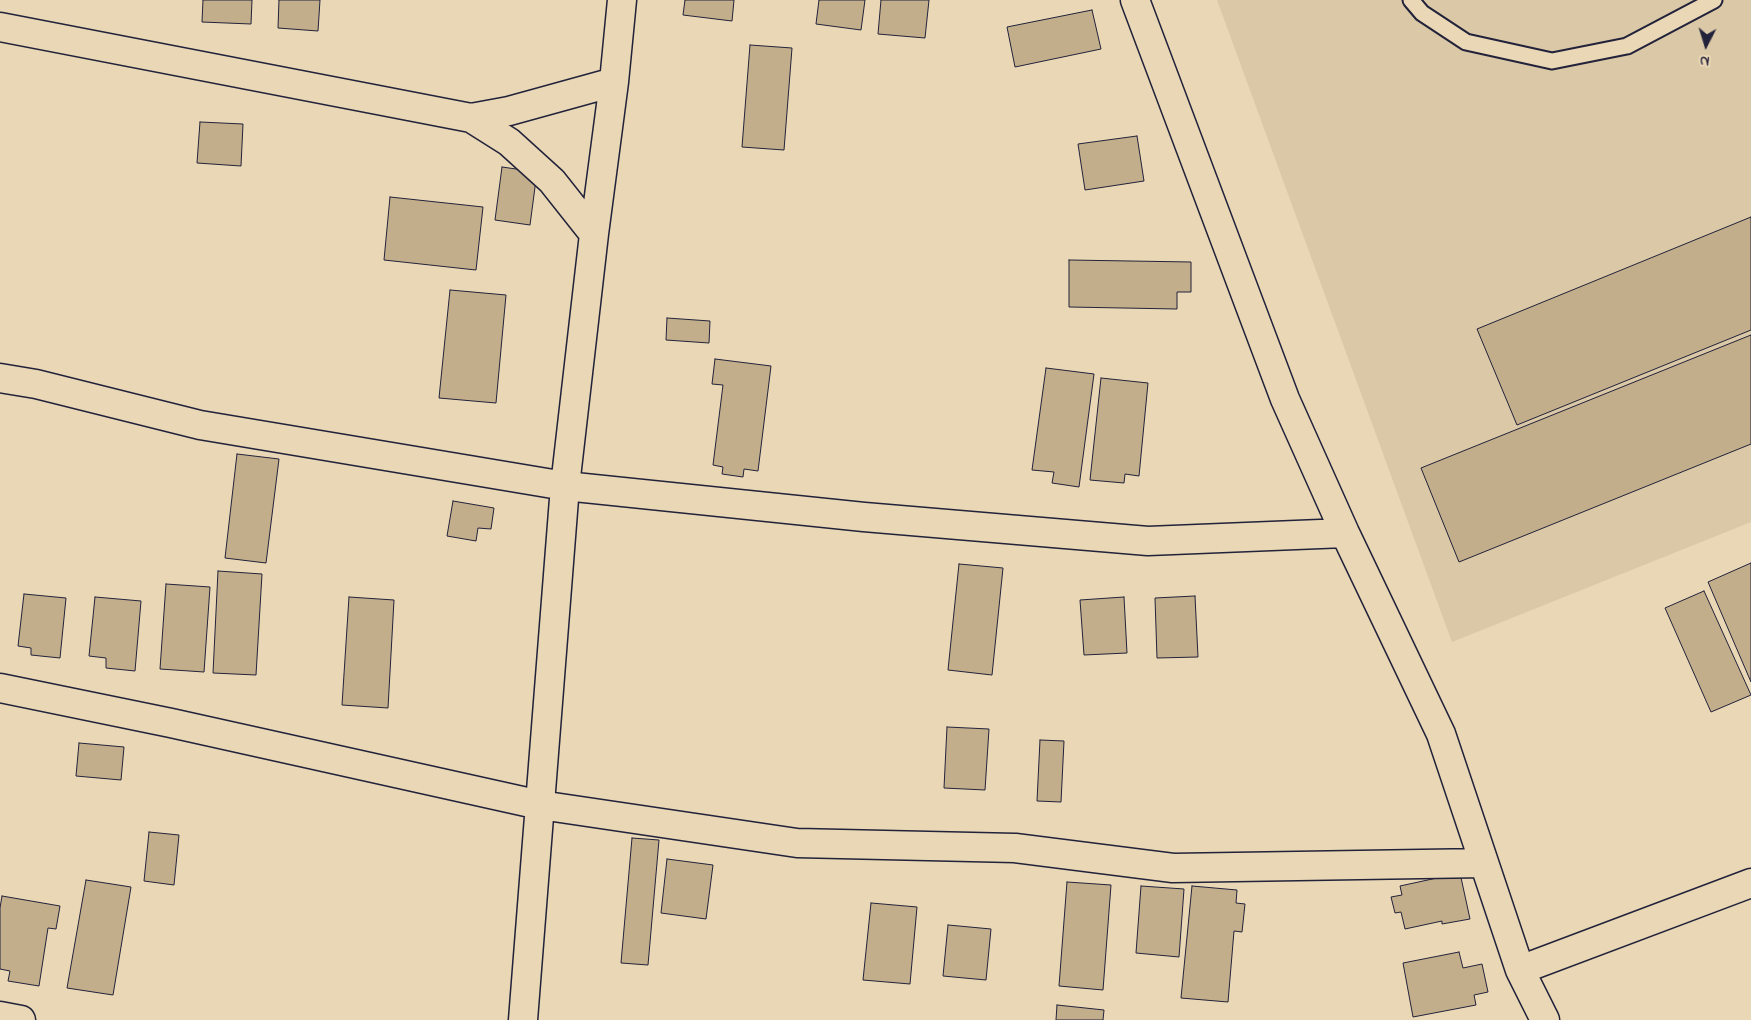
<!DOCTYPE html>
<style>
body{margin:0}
#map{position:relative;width:1751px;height:1020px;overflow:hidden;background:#e9d7b5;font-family:"Indie Flower",sans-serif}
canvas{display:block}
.north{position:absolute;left:1681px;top:20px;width:50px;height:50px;-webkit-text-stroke:4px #e9d7b5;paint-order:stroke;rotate:185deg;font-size:14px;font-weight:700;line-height:20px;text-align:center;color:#22223b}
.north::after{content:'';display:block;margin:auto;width:18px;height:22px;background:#22223b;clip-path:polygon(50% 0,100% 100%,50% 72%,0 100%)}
</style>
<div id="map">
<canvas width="1751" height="1020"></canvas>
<div class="north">N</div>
</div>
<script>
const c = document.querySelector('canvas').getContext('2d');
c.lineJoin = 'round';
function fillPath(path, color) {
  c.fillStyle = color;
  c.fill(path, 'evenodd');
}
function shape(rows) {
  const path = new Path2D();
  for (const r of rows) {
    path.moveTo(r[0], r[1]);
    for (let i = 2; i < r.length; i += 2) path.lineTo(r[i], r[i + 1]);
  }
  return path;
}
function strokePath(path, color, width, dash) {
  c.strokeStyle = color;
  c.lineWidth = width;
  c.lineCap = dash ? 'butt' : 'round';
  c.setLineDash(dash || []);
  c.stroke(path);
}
fillPath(shape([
 [1217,0,1751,0,1751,522,1452,642]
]), '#dac8a6');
const building = shape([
 [203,0,252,0,251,24,202,22,203,0],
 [279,0,320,0,318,31,278,28,279,0],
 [685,0,734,0,732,21,683,15,685,0],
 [819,0,865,0,861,30,816,24,819,0],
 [881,0,929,0,925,38,878,34,881,0],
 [1092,10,1101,49,1015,67,1007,27,1092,10],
 [750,45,792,48,784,150,742,147,750,45],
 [200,122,243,124,241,166,197,163,200,122],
 [1137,136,1144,181,1085,190,1078,144,1137,136],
 [502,167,537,172,530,225,495,220,502,167],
 [390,197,483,207,476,270,384,260,390,197],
 [1751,217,1751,330,1517,425,1477,329,1751,217],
 [1069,260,1191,262,1191,292,1177,292,1177,309,1069,307,1069,260],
 [450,290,506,295,496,403,439,398,450,290],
 [667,318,710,321,709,343,666,340,667,318],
 [1751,335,1751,444,1459,562,1421,468,1751,335],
 [715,359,771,366,758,471,744,469,743,477,722,474,723,467,713,465,723,385,712,384,715,359],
 [1046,368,1094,374,1079,487,1052,483,1054,472,1032,470,1046,368],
 [1101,378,1148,383,1139,476,1125,474,1124,483,1090,480,1101,378],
 [237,454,279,459,266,563,225,558,237,454],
 [453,501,494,508,491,529,478,528,476,541,447,536,453,501],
 [1751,563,1751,682,1708,582,1751,563],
 [959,564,1003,568,992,675,948,670,959,564],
 [218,571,262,574,256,675,213,673,218,571],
 [166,584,210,587,204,672,160,669,166,584],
 [1704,591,1751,695,1711,712,1665,608,1704,591],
 [24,594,66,598,60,658,31,655,31,648,18,646,24,594],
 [1195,596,1198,657,1157,658,1155,598,1195,596],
 [95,597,141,601,135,671,106,668,106,658,89,656,95,597],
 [349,597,394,600,388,708,342,705,349,597],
 [1124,597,1127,653,1084,655,1080,600,1124,597],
 [947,727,989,729,985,790,944,788,947,727],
 [1040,740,1064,741,1061,802,1037,801,1040,740],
 [79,743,124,747,121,780,76,776,79,743],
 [149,832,179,835,174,885,144,881,149,832],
 [632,838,659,840,648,965,621,963,632,838],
 [667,859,713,865,706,919,661,913,667,859],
 [1460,873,1470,919,1442,924,1442,921,1405,929,1401,912,1395,913,1391,897,1402,895,1400,886,1460,873],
 [86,880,131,887,113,995,67,988,86,880],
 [1067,882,1111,885,1103,990,1059,986,1067,882],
 [1141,886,1184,889,1179,957,1136,953,1141,886],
 [1192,886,1237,890,1236,903,1245,904,1242,932,1234,931,1228,1002,1181,998,1192,886],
 [2,896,60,906,56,929,48,928,39,986,8,981,10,971,0,969,0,908,2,896],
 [871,903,917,907,910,984,863,980,871,903],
 [948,925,991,929,986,980,943,976,948,925],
 [1459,952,1463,968,1482,964,1488,992,1474,995,1476,1005,1413,1017,1403,963,1459,952],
 [1057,1005,1104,1010,1103,1020,1056,1020,1057,1005]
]);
fillPath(building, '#c3ae8b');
strokePath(building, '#22223b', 1);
const lane = shape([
 [1411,0,1422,13,1466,42,1552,61,1627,46,1714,0]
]);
const street = shape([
 [1135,0,1285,399,1345,533,1441,734,1520,970,1545,1020],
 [0,27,471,118,509,111,614,82],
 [471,118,509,142,552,181,594,234],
 [0,378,36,384,200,425,565,486,864,517,1148,541,1345,533],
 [0,688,171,723,540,805,797,843,1015,848,1173,868,1484,863],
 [1520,970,1751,883],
 [0,1016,21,1020],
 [523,1020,565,486,594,234,614,82,622,0]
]);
strokePath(lane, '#22223b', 19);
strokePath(street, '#22223b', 31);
strokePath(lane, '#e9d7b5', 15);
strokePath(street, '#e9d7b5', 28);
</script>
